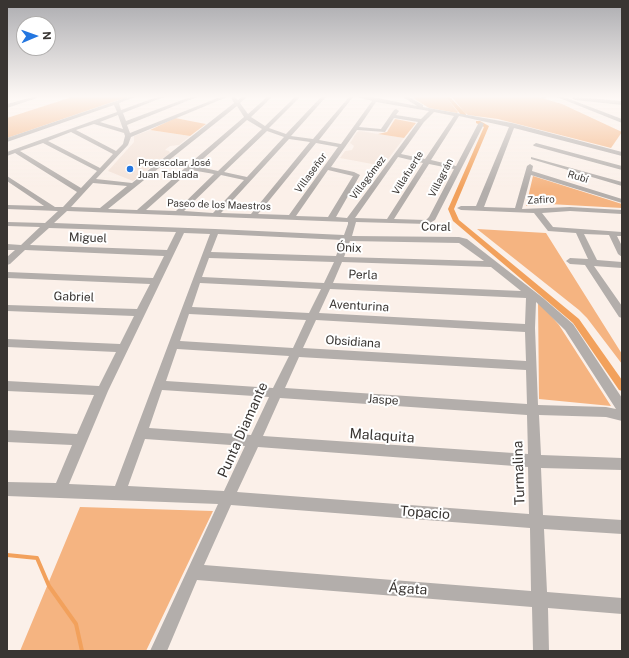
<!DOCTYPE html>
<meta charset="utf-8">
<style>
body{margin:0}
#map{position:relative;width:629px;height:658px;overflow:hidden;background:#fbf0e9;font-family:"Public Sans",sans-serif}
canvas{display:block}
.frame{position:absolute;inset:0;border:8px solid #393532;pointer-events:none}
.north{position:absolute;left:16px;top:16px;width:40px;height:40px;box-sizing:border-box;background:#fff;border:1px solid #b0aead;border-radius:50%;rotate:88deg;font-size:11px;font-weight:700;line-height:16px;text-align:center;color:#393532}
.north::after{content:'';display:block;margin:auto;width:14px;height:18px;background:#2376e0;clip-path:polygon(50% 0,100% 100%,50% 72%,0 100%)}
</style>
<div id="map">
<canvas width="629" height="658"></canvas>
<div class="frame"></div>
<div class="north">N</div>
</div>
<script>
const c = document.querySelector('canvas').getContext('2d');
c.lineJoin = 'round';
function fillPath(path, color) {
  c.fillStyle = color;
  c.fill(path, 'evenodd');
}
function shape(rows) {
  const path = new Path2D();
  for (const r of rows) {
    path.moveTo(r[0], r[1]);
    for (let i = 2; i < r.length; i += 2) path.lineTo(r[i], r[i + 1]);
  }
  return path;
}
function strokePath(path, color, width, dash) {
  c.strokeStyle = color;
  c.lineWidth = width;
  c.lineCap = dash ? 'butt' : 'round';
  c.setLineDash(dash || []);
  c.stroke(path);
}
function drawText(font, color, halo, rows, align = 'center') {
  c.font = font + ' "Public Sans",sans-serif';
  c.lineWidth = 4;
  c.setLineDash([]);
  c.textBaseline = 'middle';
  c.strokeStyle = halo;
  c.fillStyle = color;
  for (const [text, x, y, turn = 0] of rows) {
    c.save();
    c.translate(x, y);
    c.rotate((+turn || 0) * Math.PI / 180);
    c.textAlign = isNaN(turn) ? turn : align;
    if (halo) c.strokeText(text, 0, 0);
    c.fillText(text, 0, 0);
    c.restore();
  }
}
fillPath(shape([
 [150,130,190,136,179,145,170,146,165,150,169,151,170,153,133,181,108,171,134,142,134,136],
 [360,131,404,138,383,166,340,158,345,151,352,150,354,146,350,143,357,132]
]), '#f3e2d7');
fillPath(shape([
 [72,97,127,97,7,138,7,118],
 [414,97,446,97,458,112,457,113,429,108,413,98],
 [452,97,538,97,562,104,622,132,611,148,498,119,468,115,464,112],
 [175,118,206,124,190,136,150,130],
 [395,119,416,123,404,138,378,134,387,132],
 [533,176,622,204,622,208,549,204,526,206],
 [477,229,546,233,622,354,622,364,587,318,579,310],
 [538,301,559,325,611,406,539,399],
 [80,507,213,511,146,651,20,651]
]), '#f5b481');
strokePath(shape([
 [7,555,37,558,49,586,76,624,82,651]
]), '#f2a15c', 4);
fillPath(shape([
 [446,97,450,97,466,114,466,116,462,116,446,97],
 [476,121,480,121,489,126,454,209,459,220,579,319,622,380,622,391,619,390,573,323,453,221,448,209,484,127,476,123,476,121]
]), '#f2a15c');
fillPath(shape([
 [33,97,40,97,7,108,7,104,33,97],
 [128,97,135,97,119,103,121,110,157,97,164,97,123,113,126,121,190,97,197,97,127,125,130,133,220,97,227,97,131,137,128,145,96,179,132,183,234,103,231,97,235,97,238,100,242,97,247,97,240,103,248,114,267,97,272,97,251,117,265,126,295,97,300,97,269,128,286,134,321,97,326,97,291,136,313,139,349,97,353,97,319,140,341,144,372,101,357,97,373,97,417,106,403,97,409,97,423,105,423,107,512,123,622,152,622,156,514,128,484,207,515,208,527,166,530,164,533,166,532,171,622,199,622,203,531,175,522,209,570,207,622,210,622,214,570,211,542,213,553,227,622,232,622,236,617,236,622,246,622,257,618,254,609,235,584,234,597,260,622,262,622,268,594,266,622,306,622,318,619,317,585,265,570,264,566,261,570,258,588,259,576,233,548,231,534,213,461,210,457,208,461,206,476,206,509,127,459,116,431,160,456,166,478,124,481,122,484,124,435,220,428,224,356,222,352,236,459,237,467,239,543,298,573,324,622,398,622,421,606,417,539,415,541,455,622,458,622,470,541,468,543,515,622,520,622,534,544,529,547,592,622,598,622,614,548,608,549,651,533,651,532,607,197,580,167,651,150,651,218,504,7,496,7,482,56,483,72,445,7,442,7,430,77,434,94,395,7,391,7,381,99,386,116,352,7,347,7,339,120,344,134,316,7,311,7,305,137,309,150,284,7,278,7,272,153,278,164,256,25,250,10,264,7,265,7,257,15,250,7,250,7,244,21,245,40,227,7,226,7,222,45,223,58,211,7,209,7,205,44,206,7,181,7,176,55,207,63,207,77,192,15,153,7,156,7,152,117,112,114,105,7,142,7,138,128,97],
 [376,102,429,111,421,119,396,115,399,111,396,109,394,110,381,129,359,127,376,102],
 [237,106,244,117,188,165,168,161,237,106],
 [434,112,454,116,425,159,401,154,424,122,434,112],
 [118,115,123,129,100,122,118,115],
 [394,118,418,122,347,218,336,217,360,175,354,172,331,167,357,130,385,132,394,118],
 [247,120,262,129,218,171,195,166,247,120],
 [94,124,124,133,125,136,123,144,116,151,76,130,94,124],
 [267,131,284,137,247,177,224,172,267,131],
 [71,132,113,154,100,168,48,141,71,132],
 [289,139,310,142,251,214,221,213,289,139],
 [43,143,97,171,81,188,20,151,43,143],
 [316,143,338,147,289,215,258,214,316,143],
 [398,157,423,163,387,219,355,218,398,157],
 [164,164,185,168,137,210,108,209,164,164],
 [429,164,454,169,429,217,426,220,394,219,429,164],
 [191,170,214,174,176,211,146,210,191,170],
 [328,170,353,176,328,217,296,216,328,170],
 [221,175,244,180,213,213,184,211,221,175],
 [93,183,127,186,100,208,71,207,93,183],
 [67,211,348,222,348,224,344,235,215,229,54,223,67,211],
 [49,228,176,232,167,250,30,245,49,228],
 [184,233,210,234,115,486,69,484,108,391,184,233],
 [218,234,342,240,336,256,211,252,218,234],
 [350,241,459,243,484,261,344,257,350,241],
 [209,258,334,262,324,283,202,277,209,258],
 [342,262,491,267,521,291,333,283,342,262],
 [200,283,321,289,309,313,192,307,200,283],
 [330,289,526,298,525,324,319,313,330,289],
 [536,302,565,330,616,409,606,407,538,405,535,328,536,302],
 [189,314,306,320,293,348,180,341,189,314],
 [316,320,525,332,526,361,303,348,316,320],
 [177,349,289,356,273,388,166,381,177,349],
 [299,357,526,370,527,404,285,388,299,357],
 [162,390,269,397,251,435,149,428,162,390],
 [280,398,527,415,528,454,263,436,280,398],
 [145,439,245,446,224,491,128,486,145,439],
 [258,447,528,467,529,514,237,492,258,447],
 [231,505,530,528,531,591,204,565,231,505],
 [540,97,547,97,544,99,540,97],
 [557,97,564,97,622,119,622,123,557,97],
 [573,97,622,101,622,105,575,100,572,98,573,97],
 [536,143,622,166,622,170,534,146,533,145,536,143],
 [531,157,622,182,622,186,531,159,531,157]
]), '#b3aeab');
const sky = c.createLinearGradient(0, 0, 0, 189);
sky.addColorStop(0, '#acacb0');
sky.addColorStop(0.51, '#fdf8f5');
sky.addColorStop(1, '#fdf8f500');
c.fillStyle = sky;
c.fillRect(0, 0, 629, 189);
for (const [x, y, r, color] of [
 [130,169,4,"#2376e0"]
]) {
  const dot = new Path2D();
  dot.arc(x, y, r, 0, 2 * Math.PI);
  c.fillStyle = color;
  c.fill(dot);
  strokePath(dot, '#fff', 1.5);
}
drawText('10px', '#393532', '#fff', [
 ["Preescolar José",138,163],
 ["Juan Tablada",138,175]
], 'left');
drawText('10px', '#393532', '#fff', [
 ["Villaseñor",311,173,-54],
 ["Villafuerte",408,173,-58],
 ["Rubí",578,177,17],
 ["Villagómez",368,178,-53],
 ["Villagrán",441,178,-63],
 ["Zafiro",541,200,-3],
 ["Paseo de los Maestros",219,205,2]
]);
drawText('12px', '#393532', '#fff', [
 ["Coral",436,227,1],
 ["Miguel",88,238,2],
 ["Ónix",349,248,2],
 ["Perla",363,275,2],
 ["Gabriel",74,297,2],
 ["Aventurina",359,306,3],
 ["Obsidiana",353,342,4],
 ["Jaspe",383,400,4]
]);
drawText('14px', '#393532', '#fff', [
 ["Punta Diamante",243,430,-66],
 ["Malaquita",382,436,4],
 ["Turmalina",519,473,-92],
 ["Topacio",425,513,4],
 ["Ágata",408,589,4]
]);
</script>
